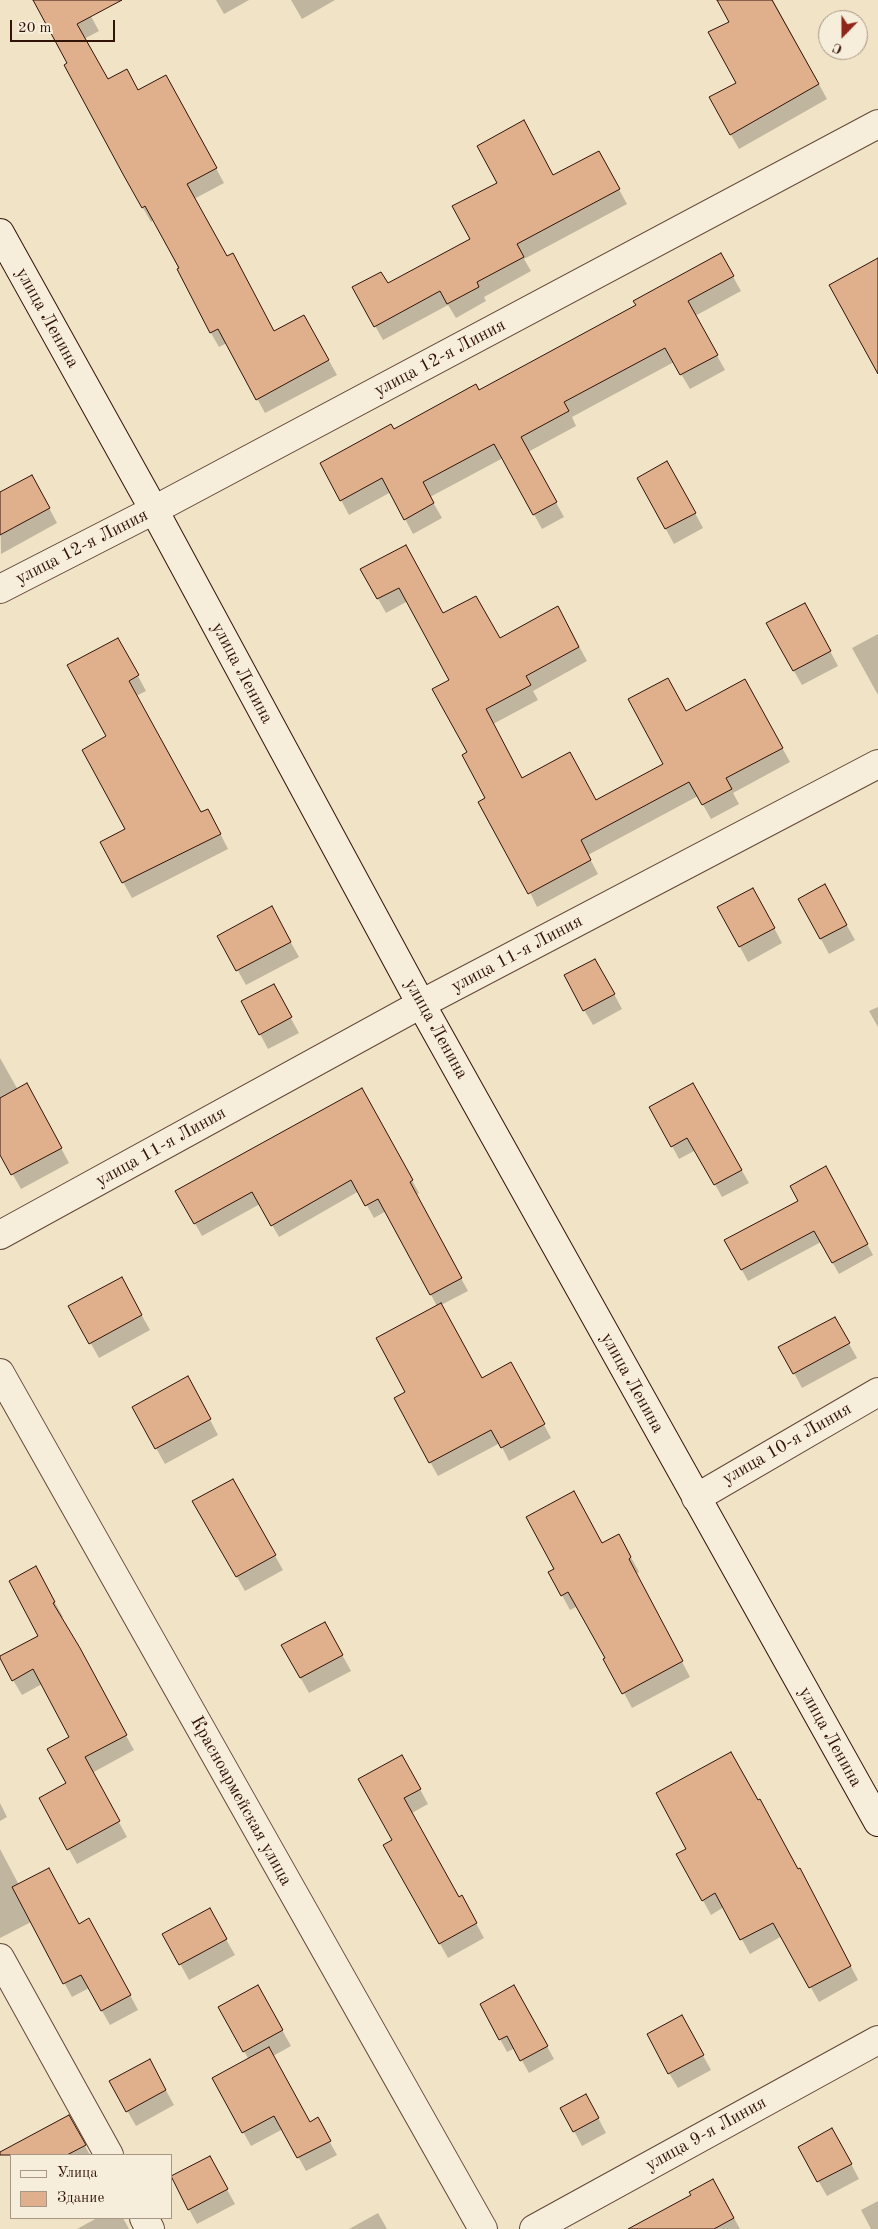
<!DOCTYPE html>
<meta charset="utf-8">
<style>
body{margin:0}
#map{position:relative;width:878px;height:2229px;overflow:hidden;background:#f1e3c6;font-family:"Old Standard TT",serif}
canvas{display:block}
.legend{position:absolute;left:10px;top:2154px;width:162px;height:65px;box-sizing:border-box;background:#f6edda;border:1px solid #a89686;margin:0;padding:6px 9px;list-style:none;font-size:15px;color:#321308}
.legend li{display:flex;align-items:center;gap:10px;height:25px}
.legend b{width:25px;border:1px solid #a89686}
.north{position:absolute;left:818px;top:10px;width:50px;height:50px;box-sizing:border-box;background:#f6edda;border:1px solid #a89686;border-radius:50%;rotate:202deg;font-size:14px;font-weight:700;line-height:20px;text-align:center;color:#321308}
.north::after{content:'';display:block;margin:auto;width:18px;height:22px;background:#8f2418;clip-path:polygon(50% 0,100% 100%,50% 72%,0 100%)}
.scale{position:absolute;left:10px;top:20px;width:105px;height:22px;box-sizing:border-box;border:2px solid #321308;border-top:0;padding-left:6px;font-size:15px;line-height:18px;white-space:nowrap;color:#321308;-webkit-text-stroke:4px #f6edda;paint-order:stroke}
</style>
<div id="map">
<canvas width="878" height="2229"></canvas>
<ul class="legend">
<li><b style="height:6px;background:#f6edda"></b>Улица</li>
<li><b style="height:14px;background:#e0b08d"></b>Здание</li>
</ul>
<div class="north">С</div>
<div class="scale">20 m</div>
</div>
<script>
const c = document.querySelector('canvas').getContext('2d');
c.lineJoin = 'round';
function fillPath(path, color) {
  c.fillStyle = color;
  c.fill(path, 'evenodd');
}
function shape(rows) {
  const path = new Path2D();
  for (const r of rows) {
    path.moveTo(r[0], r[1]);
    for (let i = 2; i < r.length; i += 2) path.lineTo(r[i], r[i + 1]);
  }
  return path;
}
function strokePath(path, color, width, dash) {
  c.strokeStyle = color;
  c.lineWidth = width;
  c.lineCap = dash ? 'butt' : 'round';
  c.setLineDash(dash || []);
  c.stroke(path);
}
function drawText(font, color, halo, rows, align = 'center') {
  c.font = font + ' "Old Standard TT",serif';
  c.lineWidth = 4;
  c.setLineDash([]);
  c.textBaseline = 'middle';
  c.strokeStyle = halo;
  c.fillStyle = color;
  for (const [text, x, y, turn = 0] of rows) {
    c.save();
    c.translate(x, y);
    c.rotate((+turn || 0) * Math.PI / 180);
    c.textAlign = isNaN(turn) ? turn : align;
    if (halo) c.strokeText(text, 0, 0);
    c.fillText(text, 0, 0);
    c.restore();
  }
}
fillPath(shape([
 [46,0,82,0,99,31,84,39,108,81,138,91,174,91,224,183,194,199,226,258,274,332,304,316,337,375,265,413,227,343,219,347,211,333,154,220,151,222,143,208,66,65,69,64],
 [216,0,249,0,224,14],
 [291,0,335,0,302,19],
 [718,0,773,0,827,99,739,149,731,135,737,84,730,22],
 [606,166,627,204,524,259,531,271,484,297,486,301,456,318,448,305,383,340,354,288,388,285,472,240,499,183],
 [721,255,741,291,695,316,725,370,690,389,674,362,572,417,576,426,528,452,564,517,542,529,503,458,430,497,442,518,413,534,391,492,349,515,341,500,394,430,478,392,637,305],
 [676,477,703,528,674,544,638,478],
 [40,491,57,523,1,554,0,493],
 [406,546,443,615,499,640,566,622,587,661,533,691,538,700,493,724,522,779,596,801,664,764,686,713,753,695,790,762,733,793,739,804,711,819,698,796,588,855,598,874,537,907,486,799,468,753,451,680,408,601,386,613,362,570],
 [813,619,838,666,802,685,794,671],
 [878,634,878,695,852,648],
 [126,654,146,691,136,696,201,814,216,825,228,849,132,898,101,843,126,829],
 [800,900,833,901,855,940,829,954],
 [762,905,782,943,748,962,719,908],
 [280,923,299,957,246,985,219,937],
 [604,975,622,1009,593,1025,584,1010],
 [273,986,299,1033,268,1049,260,1034],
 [878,1007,878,1027,869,1011],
 [0,1058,18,1090,35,1099,69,1163,21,1189,0,1152],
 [693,1084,749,1183,722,1197,696,1150,679,1159,672,1146],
 [369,1102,419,1193,416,1195,468,1291,441,1305,482,1379,518,1377,551,1438,509,1461,500,1443,438,1476,395,1399,406,1393,437,1306,386,1211,374,1218,359,1191,279,1237,260,1204,202,1236,177,1191],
 [832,1179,873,1255,839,1274,821,1242,748,1281,726,1241,800,1201],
 [130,1294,150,1330,99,1358,70,1306],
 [835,1319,857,1358,802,1388,794,1373],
 [196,1393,218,1435,165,1464,133,1407],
 [233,1481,283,1570,245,1591,194,1502],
 [602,1545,627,1550,639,1572,636,1574,690,1677,632,1708,578,1606,570,1610,550,1573],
 [44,1583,63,1617,61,1618,134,1750,92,1773,127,1837,77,1864,41,1798,67,1784,71,1737,42,1684,22,1695,13,1680,40,1636],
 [333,1638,351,1671,309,1693,283,1646],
 [410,1771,428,1804,412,1813,458,1898,470,1912,484,1938,448,1958,385,1845,394,1841],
 [0,1803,7,1817,0,1821],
 [0,1849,19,1885,79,1925,97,1933,138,2010,110,2025,89,1988,72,1997,31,1922,0,1938],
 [678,1855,798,1870,808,1884,858,1980,819,2002,782,1936,750,1954,724,1907,711,1915],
 [209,1910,235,1955,189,1980,164,1934],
 [514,1987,554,2059,529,2073,515,2048,507,2052,500,2039],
 [266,2001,291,2046,273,2056,310,2123,317,2119,337,2155,306,2171,283,2129,251,2146,214,2079,249,2060,220,2007],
 [690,2032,711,2070,678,2088,669,2073],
 [158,2076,174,2105,136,2126,111,2082],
 [594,2110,606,2133,582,2146,574,2131],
 [69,2117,90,2155,30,2155,23,2141],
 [841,2145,859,2179,827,2196,799,2147],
 [209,2157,235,2204,197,2224,172,2178],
 [721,2194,740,2229,631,2229],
 [878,2201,878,2229,871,2229,861,2210],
 [378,2213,387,2229,349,2229],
 [97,2218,123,2218,129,2229,77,2229]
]), '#0003');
const building = shape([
 [33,0,122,0,77,24,108,79,127,69,138,90,166,75,217,168,187,184,227,256,233,253,274,331,304,315,329,360,256,400,218,329,210,333,177,269,179,268,145,206,142,208,124,176,64,65,67,63,33,0],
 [717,0,772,0,819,84,730,135,709,97,736,83,708,32,729,22,717,0],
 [524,120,553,175,599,151,620,189,517,244,524,257,477,282,479,287,447,304,440,291,374,327,352,287,381,272,388,283,470,239,452,206,497,183,477,146,524,120],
 [721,253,734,276,688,301,718,355,680,375,665,348,564,402,569,411,521,437,557,502,533,515,494,444,423,482,434,503,404,520,382,478,340,501,320,463,391,424,394,429,476,384,479,390,636,305,633,301,721,253],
 [878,258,878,374,829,285,878,258],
 [667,461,696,513,665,529,637,478,667,461],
 [32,475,50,508,0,535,0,492,32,475],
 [406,545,443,613,476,596,500,638,558,606,579,647,526,676,531,685,486,709,522,778,570,752,596,800,663,764,628,699,668,678,686,711,745,679,783,748,726,778,732,789,702,805,689,782,581,840,591,860,528,894,478,802,485,798,462,755,467,752,432,689,449,680,399,588,377,599,360,569,406,545],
 [805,603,831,651,793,671,766,623,805,603],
 [118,638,139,675,129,681,201,812,208,809,221,834,122,883,100,842,125,829,82,750,106,736,67,665,118,638],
 [825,884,847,925,820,939,798,899,825,884],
 [753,888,775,928,739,947,717,907,753,888],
 [272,906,291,942,236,971,217,936,272,906],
 [595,959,615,994,583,1011,564,975,595,959],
 [274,984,292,1017,259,1035,241,1001,274,984],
 [27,1083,62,1148,11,1175,0,1155,0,1098,27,1083],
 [693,1083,742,1170,714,1185,687,1138,671,1147,649,1107,693,1083],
 [362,1088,413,1180,410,1182,462,1278,430,1295,378,1199,365,1206,351,1180,271,1226,252,1192,194,1224,175,1191,362,1088],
 [826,1166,868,1244,832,1263,814,1231,741,1270,724,1240,798,1201,790,1186,826,1166],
 [122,1277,142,1315,89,1344,68,1306,122,1277],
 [441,1303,482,1378,511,1362,545,1424,501,1448,491,1430,429,1463,394,1398,405,1392,376,1338,441,1303],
 [835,1317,850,1343,793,1374,778,1347,835,1317],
 [188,1376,211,1419,155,1449,132,1407,188,1376],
 [233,1479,276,1555,236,1577,192,1501,233,1479],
 [574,1491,602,1543,619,1534,631,1557,629,1559,683,1661,622,1694,603,1659,605,1658,568,1592,561,1596,548,1572,554,1569,526,1517,574,1491],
 [36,1566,55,1602,53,1603,80,1648,127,1735,85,1757,120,1821,67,1850,39,1798,66,1783,47,1749,69,1737,33,1669,12,1681,0,1658,0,1656,38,1636,9,1581,36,1566],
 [325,1622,343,1655,300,1678,281,1645,325,1622],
 [731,1752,758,1800,760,1799,798,1869,800,1868,851,1966,809,1988,773,1923,740,1940,715,1893,702,1901,676,1854,686,1849,656,1793,731,1752],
 [402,1755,421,1789,404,1798,459,1897,462,1895,477,1923,439,1944,383,1845,392,1840,358,1779,402,1755],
 [49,1868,79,1924,89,1918,131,1995,101,2011,81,1975,63,1984,12,1887,49,1868],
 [210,1908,227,1939,179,1965,162,1934,210,1908],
 [258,1985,283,2030,243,2052,218,2007,258,1985],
 [514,1985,548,2046,520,2061,507,2036,499,2040,480,2004,514,1985],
 [682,2015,704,2055,668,2074,647,2034,682,2015],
 [269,2047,310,2122,318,2117,331,2141,297,2158,274,2116,242,2133,212,2078,269,2047],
 [150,2059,166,2090,126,2112,109,2081,150,2059],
 [586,2094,599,2118,573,2132,560,2108,586,2094],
 [69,2115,86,2145,67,2155,0,2155,0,2152,69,2115],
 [832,2128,852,2164,817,2182,798,2147,832,2128],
 [210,2156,228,2189,188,2210,171,2176,210,2156],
 [713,2179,734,2218,714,2229,628,2229,691,2195,689,2192,713,2179]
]);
fillPath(building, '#e0b08d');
strokePath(building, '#321308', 1);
const street = shape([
 [0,589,154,510,878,124],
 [0,1235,421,1004,878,764],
 [0,1373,483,2229],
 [696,1498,878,1392],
 [0,1958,109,2155],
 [144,2218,150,2229],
 [534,2229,878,2040]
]);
const secondary = shape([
 [0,233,154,510,421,1004,878,1822]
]);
strokePath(street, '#624738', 30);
strokePath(secondary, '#321308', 30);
strokePath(street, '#f6edda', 28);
strokePath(secondary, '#f6edda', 28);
drawText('18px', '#321308', '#f6edda', [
 ["улица Ленина",47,318,61],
 ["улица 12-я Линия",440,358,-28],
 ["улица 12-я Линия",82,547,-27],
 ["улица Ленина",242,673,62],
 ["улица 11-я Линия",517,954,-28],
 ["улица Ленина",436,1029,61],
 ["улица 11-я Линия",161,1147,-29],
 ["улица Ленина",632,1383,61],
 ["улица 10-я Линия",787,1444,-30],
 ["улица Ленина",830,1737,61],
 ["Красноармейская улица",241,1801,61],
 ["улица 9-я Линия",706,2134,-29]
]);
</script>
